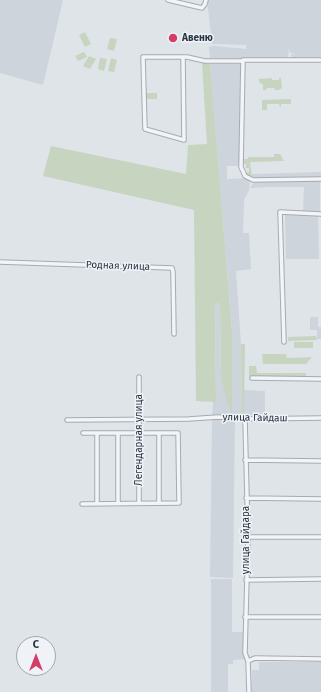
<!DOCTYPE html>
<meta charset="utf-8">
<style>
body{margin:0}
#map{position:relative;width:321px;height:692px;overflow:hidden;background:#dfe4e9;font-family:"Fira Sans",sans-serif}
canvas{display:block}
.north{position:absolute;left:16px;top:636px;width:40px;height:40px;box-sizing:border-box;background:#eff3f7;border:1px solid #9fa7ae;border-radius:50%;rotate:0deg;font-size:11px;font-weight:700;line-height:16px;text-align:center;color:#273441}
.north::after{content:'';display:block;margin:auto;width:14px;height:18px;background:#d53d68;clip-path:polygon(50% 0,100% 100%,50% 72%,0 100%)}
</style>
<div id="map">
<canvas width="321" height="692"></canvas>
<div class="north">С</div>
</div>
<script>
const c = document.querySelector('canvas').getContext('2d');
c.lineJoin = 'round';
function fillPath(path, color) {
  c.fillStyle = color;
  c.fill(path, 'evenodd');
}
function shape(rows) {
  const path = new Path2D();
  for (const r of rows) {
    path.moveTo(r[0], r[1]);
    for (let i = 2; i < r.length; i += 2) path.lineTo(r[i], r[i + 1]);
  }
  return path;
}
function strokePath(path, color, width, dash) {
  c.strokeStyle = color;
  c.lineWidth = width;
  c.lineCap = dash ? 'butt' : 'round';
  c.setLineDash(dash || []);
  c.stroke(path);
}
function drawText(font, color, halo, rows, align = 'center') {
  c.font = font + ' "Fira Sans",sans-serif';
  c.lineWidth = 3;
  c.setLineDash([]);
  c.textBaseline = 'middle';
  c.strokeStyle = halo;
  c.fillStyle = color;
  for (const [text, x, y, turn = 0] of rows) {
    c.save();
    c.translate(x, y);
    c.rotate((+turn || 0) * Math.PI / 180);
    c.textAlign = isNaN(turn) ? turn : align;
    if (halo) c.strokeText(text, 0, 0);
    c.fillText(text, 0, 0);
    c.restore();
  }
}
fillPath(shape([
 [0,0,63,0,43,85,0,73],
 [207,0,321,0,321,58,292,58,291,54,294,54,295,51,294,53,290,53,289,48,288,59,210,58,209,47,214,46,246,49,246,45,212,44],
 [210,64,241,64,239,166,227,166,227,179,250,178,249,191,244,200,243,233,249,233,251,269,236,271,241,344,242,415,235,416,233,578,210,577,212,419,213,402,216,401,215,303,220,303,221,376,232,332],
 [321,172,321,178,253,178,252,174],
 [320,180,320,212,303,211,304,187,271,187,250,188,255,181],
 [285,215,318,215,319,259,286,259],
 [310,317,318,317,318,327,321,327,321,339,317,339,317,330,310,330],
 [244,390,265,391,265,416,244,415],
 [211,579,232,579,232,632,244,632,245,659,233,660,233,664,228,664,228,692,211,692],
 [259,662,321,662,321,692,252,692,252,670,259,670]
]), '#cdd4db');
fillPath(shape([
 [85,32,91,44,85,47,79,35],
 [110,38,117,39,114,51,107,49],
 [84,52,87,57,78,61,75,56],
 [89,56,96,59,90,69,83,66],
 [100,58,107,59,104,71,98,69],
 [111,58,117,60,114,72,108,71],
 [202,63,210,64,214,112,232,332,232,413,227,402,221,376,220,303,215,303,216,402,196,401,194,210,43,176,51,146,186,174,188,145,207,144],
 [272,78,272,80,279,80,279,78,281,78,282,88,279,90,275,90,274,88,267,88,266,90,263,90,263,85,259,82,259,79],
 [146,93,157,93,157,99,146,99],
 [291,99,291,104,281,104,281,107,280,107,279,104,267,104,267,110,262,110,262,100],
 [274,154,280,154,284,161,250,162,252,177,246,175,246,173,249,172,249,168,246,168,246,164,244,164,244,159,248,159,248,157,274,157],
 [316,336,317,340,288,341,288,337],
 [294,342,313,342,313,348,294,348],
 [241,344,245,344,244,415,242,415],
 [262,354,286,354,287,358,312,357,306,364,263,364],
 [249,366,256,366,257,373,306,373,306,376,249,376]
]), '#c7d4c0');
const minor = shape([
 [168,0,202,8,205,4,206,0],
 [183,57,184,140,145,129,143,57,187,57,205,61,243,61],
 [321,60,243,60,241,167,245,176,253,180,321,179],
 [0,262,172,268,173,272,174,334],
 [284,342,280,212,321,214],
 [252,378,321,379],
 [245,419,248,537,245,653,248,661,249,692],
 [67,420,189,419,218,417,245,419,321,418],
 [97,433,97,504],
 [118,433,118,503],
 [159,433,159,503],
 [245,460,321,461],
 [246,498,321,499],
 [139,503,139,377],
 [82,504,179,503,178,433,83,433],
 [248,537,321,537],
 [246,580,321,579],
 [245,617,321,617],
 [248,661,255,658,321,659]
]);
strokePath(minor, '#a4acb3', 5.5);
strokePath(minor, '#f2f4f7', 3.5);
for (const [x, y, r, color] of [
 [173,38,5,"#d53d68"]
]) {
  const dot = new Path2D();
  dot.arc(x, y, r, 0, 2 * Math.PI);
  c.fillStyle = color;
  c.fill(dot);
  strokePath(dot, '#eff3f7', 1.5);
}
drawText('bold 10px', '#273441', '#eff3f7', [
 ["Авеню",182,38]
], 'left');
drawText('10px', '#273441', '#eff3f7', [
 ["Родная улица",118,266,2],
 ["улица Гайдаш",255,418,1],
 ["Легендарная улица",139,440,-90],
 ["улица Гайдара",246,540,-90]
]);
</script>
